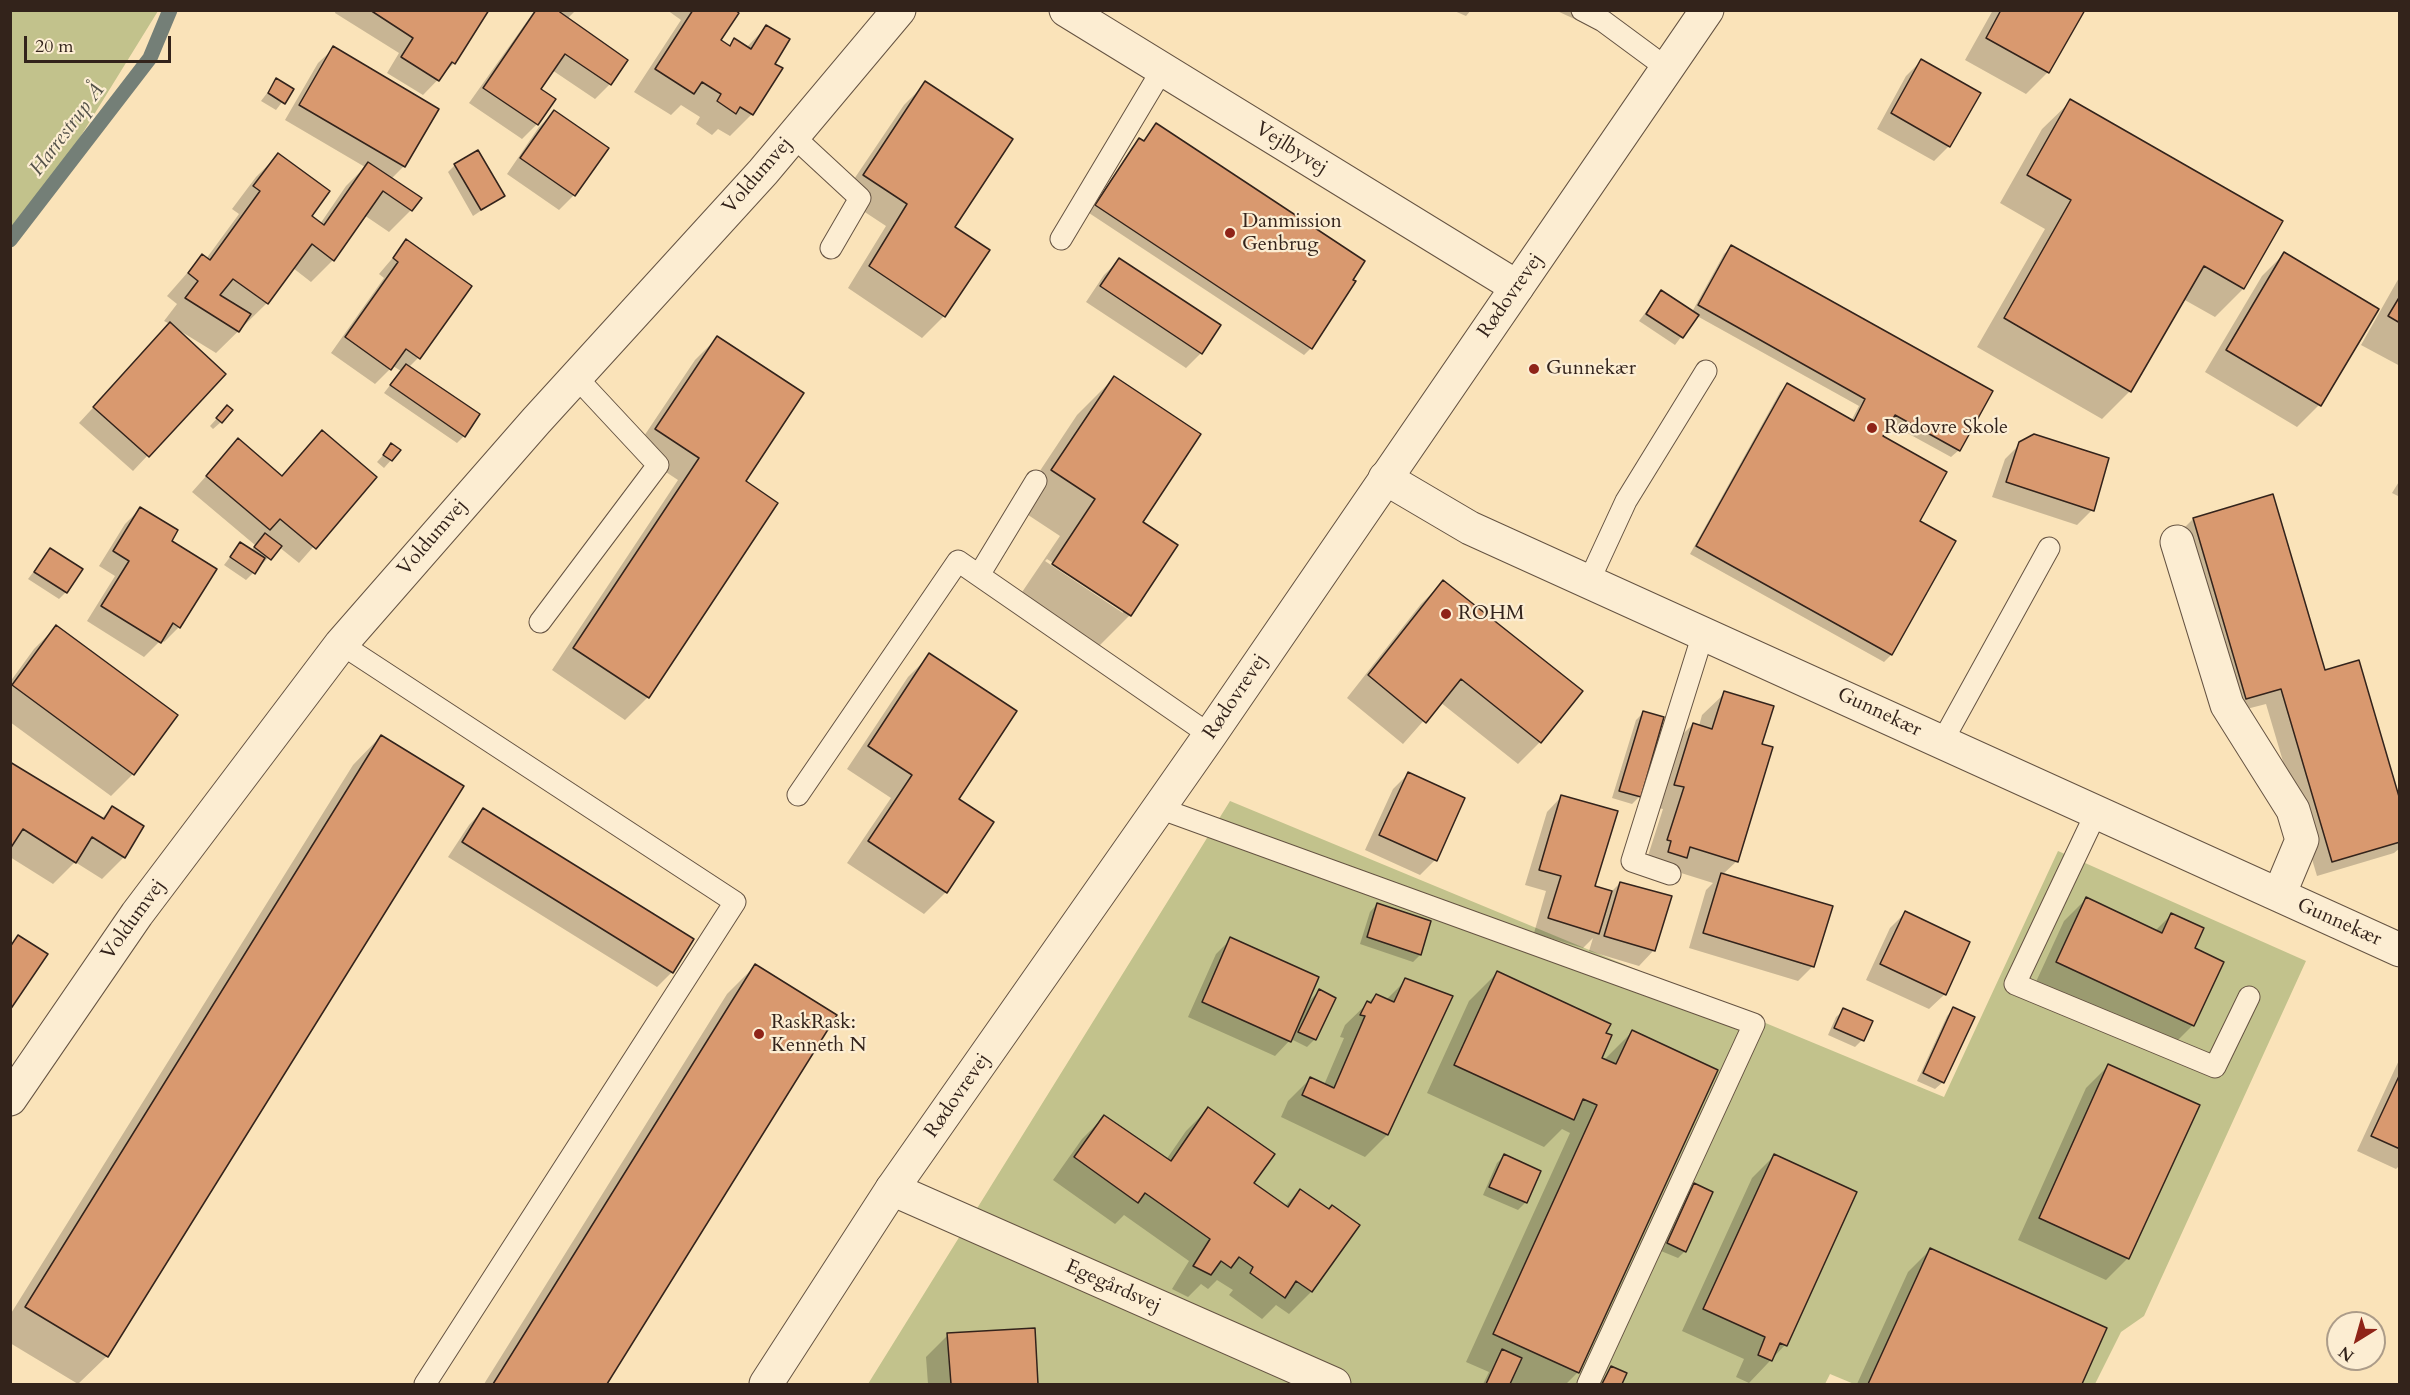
<!DOCTYPE html>
<meta charset="utf-8">
<style>
body{margin:0}
#map{position:relative;width:2410px;height:1395px;overflow:hidden;background:#fae3b9;font-family:Cardo,serif}
canvas{display:block}
.frame{position:absolute;inset:0;border:12px solid #33231b;pointer-events:none}
.north{position:absolute;left:2326px;top:1311px;width:60px;height:60px;box-sizing:border-box;background:#fcedd2;border:2px solid #ac9c89;border-radius:50%;rotate:217deg;font-size:16px;font-weight:700;line-height:24px;text-align:center;color:#33231b}
.north::after{content:'';display:block;margin:auto;width:21px;height:27px;background:#8f2418;clip-path:polygon(50% 0,100% 100%,50% 72%,0 100%)}
.scale{position:absolute;left:24px;top:36px;width:147px;height:27px;box-sizing:border-box;border:3px solid #33231b;border-top:0;padding-left:8px;font-size:18px;line-height:21px;white-space:nowrap;color:#33231b;-webkit-text-stroke:4px #fcedd2;paint-order:stroke}
</style>
<div id="map">
<canvas width="2410" height="1395"></canvas>
<div class="frame"></div>
<div class="north">N</div>
<div class="scale">20 m</div>
</div>
<script>
const c = document.querySelector('canvas').getContext('2d');
c.lineJoin = 'round';
function fillPath(path, color) {
  c.fillStyle = color;
  c.fill(path, 'evenodd');
}
function shape(rows) {
  const path = new Path2D();
  for (const r of rows) {
    path.moveTo(r[0], r[1]);
    for (let i = 2; i < r.length; i += 2) path.lineTo(r[i], r[i + 1]);
  }
  return path;
}
function strokePath(path, color, width, dash) {
  c.strokeStyle = color;
  c.lineWidth = width;
  c.lineCap = dash ? 'butt' : 'round';
  c.setLineDash(dash || []);
  c.stroke(path);
}
function drawText(font, color, halo, rows, align = 'center') {
  c.font = font + ' Cardo,serif';
  c.lineWidth = 4.5;
  c.setLineDash([]);
  c.textBaseline = 'middle';
  c.strokeStyle = halo;
  c.fillStyle = color;
  for (const [text, x, y, turn = 0] of rows) {
    c.save();
    c.translate(x, y);
    c.rotate((+turn || 0) * Math.PI / 180);
    c.textAlign = isNaN(turn) ? turn : align;
    if (halo) c.strokeText(text, 0, 0);
    c.fillText(text, 0, 0);
    c.restore();
  }
}
fillPath(shape([
 [11,10,158,11,11,249,10,11],
 [1230,801,1944,1097,2058,851,2306,961,2144,1316,2121,1332,2095,1384,1854,1384,1830,1374,1825,1384,868,1384]
]), '#c2c28c');
fillPath(shape([
 [336,10,487,10,454,63,423,95,387,73,399,53,335,13],
 [535,10,576,10,567,19,610,84,595,99,552,70,539,90,537,124,522,139,469,103],
 [667,10,732,10,719,41,728,46,735,40,746,48,767,26,773,64,781,69,752,114,730,136,718,129,712,135,696,124,700,117,681,105,671,115,634,92,681,20],
 [1452,10,1471,10,1466,16],
 [1555,10,1595,10,1583,23],
 [1993,10,2083,10,2048,72,2026,94,1965,60],
 [334,48,404,166,391,179,411,210,389,232,364,215,333,260,311,282,293,268,267,303,216,353,177,329,224,374,133,471,79,423,170,324,164,321,177,304,167,296,202,256,206,259,239,214,232,209,256,177,278,155,310,217,320,224,346,186,365,167,285,120,318,63],
 [1921,61,1949,146,1934,161,1877,129,1906,76],
 [277,80,292,89,276,110,261,101],
 [926,83,944,316,922,338,848,288,886,226,842,197,904,105],
 [2071,101,2281,221,2243,289,2215,317,2183,299,2130,391,2102,419,1977,347,2045,229,2000,203,2042,129],
 [554,112,607,149,574,195,559,210,507,174,539,127],
 [1156,125,1311,348,1304,355,1089,213,1132,147,1140,140,1143,142],
 [455,165,503,196,473,216,448,172],
 [407,241,418,358,408,368,464,436,457,443,384,393,401,371,393,366,375,384,331,353,384,278,379,274],
 [1731,247,1959,450,1951,457,1889,423,1881,437,1917,522,1954,542,1891,655,1884,662,1690,554,1780,392,1787,385,1851,421,1859,406,1697,316,1675,345,1639,321,1661,292,1692,312,1724,254],
 [2284,254,2377,309,2319,405,2297,427,2205,372,2262,276],
 [1119,260,1201,353,1186,368,1086,302,1104,275],
 [2400,276,2400,366,2361,345],
 [717,338,744,482,776,503,647,698,625,720,552,670,678,480,634,451,695,360],
 [1114,378,1141,523,1176,545,1130,615,1093,652,1016,601,1060,536,1016,507,1077,415],
 [1047,559,1123,609,1123,613,1045,561],
 [220,415,221,422,213,429,210,426],
 [322,432,375,477,299,563,279,547,246,580,224,565,240,544,251,551,255,545,192,492,238,440,281,477],
 [2020,444,2092,510,2077,525,1992,497,2005,459],
 [392,445,399,451,384,468,377,462],
 [2400,480,2400,497,2392,493],
 [140,509,170,541,179,627,164,642,161,640,144,657,87,621,115,576,99,566,125,524],
 [2193,519,2324,672,2400,805,2400,848,2394,853,2317,876,2266,704,2231,713,2178,534],
 [50,550,66,592,59,599,28,579],
 [1443,582,1540,742,1518,764,1440,702,1403,744,1347,698,1421,604],
 [56,627,133,774,111,796,10,722,10,682,34,649],
 [930,655,957,799,946,892,924,914,847,863,891,798,847,769,908,677],
 [1725,693,1760,745,1737,861,1722,875,1813,966,1798,981,1689,948,1706,890,1713,883,1646,862,1663,809,1653,807,1671,746,1693,724,1699,726,1702,715],
 [1643,713,1663,718,1639,797,1632,804,1612,798,1636,720],
 [381,736,462,787,106,1357,78,1384,10,1343,10,1315,353,765],
 [10,765,101,819,112,808,124,857,102,879,75,862,53,884,10,857],
 [1408,774,1435,860,1420,875,1365,850,1393,789],
 [1562,796,1593,887,1611,892,1620,883,1654,950,1639,966,1589,951,1593,938,1583,948,1534,933,1546,891,1525,885,1547,812],
 [484,809,672,972,657,987,448,857,469,825],
 [2086,899,2155,931,2171,915,2193,949,2193,1025,2171,1047,2035,984,2064,921],
 [1377,904,1420,955,1413,962,1360,944,1370,912],
 [1905,913,1945,994,1929,1009,1866,980,1890,928],
 [1231,939,1307,1003,1319,991,1315,1039,1307,1047,1291,1039,1275,1056,1188,1017,1216,954],
 [755,966,835,1016,605,1384,484,1384,727,994],
 [1497,973,1604,1033,1600,1058,1604,1060,1632,1032,1578,1372,1566,1384,1515,1384,1509,1382,1508,1384,1483,1384,1489,1372,1466,1362,1570,1133,1562,1129,1544,1147,1427,1093,1469,1001],
 [1406,980,1451,997,1387,1135,1365,1157,1281,1117,1288,1101,1311,1078,1324,1085,1344,1038,1340,1037,1345,1025,1376,995,1386,1000],
 [1954,1008,1943,1082,1935,1089,1917,1081,1947,1016],
 [1844,1010,1862,1040,1855,1047,1828,1035,1836,1017],
 [2400,1058,2400,1165,2396,1169,2357,1151],
 [2108,1066,2128,1258,2106,1280,2018,1240,2086,1088],
 [1208,1109,1252,1183,1285,1206,1300,1190,1329,1211,1358,1225,1311,1292,1289,1314,1276,1305,1262,1319,1229,1295,1233,1290,1217,1280,1208,1289,1201,1284,1188,1297,1172,1289,1189,1261,1124,1215,1115,1224,1053,1180,1082,1139,1104,1117,1166,1160,1186,1131],
 [1504,1156,1539,1172,1526,1202,1518,1210,1483,1195,1497,1163],
 [1774,1156,1785,1345,1749,1383,1736,1377,1744,1359,1682,1331,1752,1178],
 [1694,1185,1685,1251,1678,1258,1661,1251,1687,1192],
 [1930,1250,2105,1328,2080,1384,1857,1384,1908,1272],
 [1033,1329,1037,1384,928,1384,926,1357,948,1335],
 [1611,1368,1625,1374,1620,1384,1600,1384]
]), '#0003');
strokePath(shape([
 [10,240,150,58,170,10]
]), '#747f77', 15);
const building = shape([
 [370,10,489,10,455,64,452,62,439,81,401,57,413,38,370,10],
 [536,10,557,10,628,60,611,85,565,54,541,89,556,99,538,125,483,88,536,10],
 [693,10,735,10,739,13,721,40,730,46,734,38,751,49,766,25,790,39,775,64,783,68,753,115,740,107,736,114,717,101,721,94,702,82,694,94,655,69,693,10],
 [2001,10,2085,10,2049,73,1986,38,2001,10],
 [333,46,439,109,405,167,299,105,333,46],
 [1921,59,1981,93,1950,147,1891,113,1921,59],
 [276,78,294,89,285,104,268,93,276,78],
 [925,81,1013,139,955,227,990,250,945,317,869,266,907,204,863,175,925,81],
 [2070,99,2283,221,2244,289,2204,266,2131,392,2004,318,2071,200,2027,175,2070,99],
 [554,110,609,148,575,196,520,158,554,110],
 [1156,123,1365,261,1353,280,1356,281,1312,349,1095,205,1139,138,1144,141,1156,123],
 [478,150,505,196,481,210,454,164,478,150],
 [278,153,330,191,312,216,324,225,368,162,422,198,412,211,383,191,334,261,312,244,268,304,233,279,220,295,251,314,239,332,185,298,198,281,188,273,202,254,210,260,260,191,253,186,278,153],
 [406,239,472,286,420,359,406,349,391,370,345,337,398,262,393,258,406,239],
 [1731,245,1993,391,1960,451,1895,415,1883,436,1947,472,1920,521,1956,541,1892,655,1696,546,1787,383,1854,421,1865,399,1698,305,1731,245],
 [2284,252,2379,309,2321,406,2226,350,2284,252],
 [1119,258,1221,325,1202,354,1100,286,1119,258],
 [1661,290,1699,315,1683,338,1646,314,1661,290],
 [2400,296,2400,323,2388,316,2400,296],
 [170,322,226,374,149,457,93,407,170,322],
 [717,336,804,393,746,481,778,503,649,698,573,648,699,458,655,429,717,336],
 [406,364,480,414,465,437,390,385,406,364],
 [1114,376,1201,434,1143,522,1178,545,1131,616,1052,564,1095,499,1051,470,1114,376],
 [227,405,233,410,222,423,216,418,227,405],
 [322,430,377,477,316,549,280,519,270,530,206,476,238,438,282,476,322,430],
 [2034,434,2109,458,2094,511,2006,482,2019,442,2034,434],
 [391,443,401,450,392,461,383,455,391,443],
 [2273,494,2325,670,2359,660,2400,800,2400,842,2332,862,2281,689,2246,699,2193,518,2273,494],
 [140,507,178,530,172,541,217,569,180,628,173,623,161,643,101,606,129,561,113,551,140,507],
 [265,533,282,546,271,560,254,547,265,533],
 [240,542,265,558,255,574,230,557,240,542],
 [50,548,83,569,67,593,34,572,50,548],
 [1443,580,1583,691,1541,743,1461,679,1426,723,1368,675,1443,580],
 [56,625,178,715,134,775,12,685,56,625],
 [929,653,1017,711,959,799,994,822,947,893,868,841,912,775,868,746,929,653],
 [1724,691,1774,706,1762,744,1773,747,1738,862,1690,847,1687,858,1668,852,1671,841,1667,840,1684,787,1674,785,1693,723,1712,729,1724,691],
 [1643,711,1664,717,1641,797,1619,791,1643,711],
 [381,735,464,786,108,1357,25,1307,381,735],
 [10,762,104,819,112,806,144,826,125,858,92,837,76,863,23,829,10,849,10,762],
 [1408,772,1465,798,1437,861,1379,835,1408,772],
 [1561,795,1618,811,1595,886,1612,891,1599,934,1548,918,1561,876,1539,870,1561,795],
 [483,808,694,939,673,973,462,842,483,808],
 [1721,873,1833,906,1814,967,1703,933,1721,873],
 [1620,882,1672,896,1655,951,1604,936,1620,882],
 [2086,897,2162,933,2171,913,2204,928,2195,948,2224,962,2194,1026,2056,962,2086,897],
 [1377,903,1431,921,1421,955,1367,937,1377,903],
 [1905,911,1970,942,1946,995,1880,964,1905,911],
 [18,935,48,954,10,1010,10,947,18,935],
 [1230,937,1319,977,1291,1042,1202,1002,1230,937],
 [755,964,837,1015,607,1384,493,1384,755,964],
 [1497,971,1611,1024,1606,1033,1612,1035,1602,1058,1616,1064,1632,1030,1718,1070,1579,1373,1493,1334,1597,1105,1583,1099,1574,1120,1454,1065,1497,971],
 [1405,978,1453,996,1388,1135,1302,1095,1310,1077,1334,1088,1365,1016,1360,1015,1367,1001,1371,1003,1376,994,1394,1002,1405,978],
 [1319,989,1336,998,1316,1040,1298,1032,1319,989],
 [1953,1007,1975,1017,1944,1083,1923,1073,1953,1007],
 [1843,1008,1873,1021,1864,1041,1834,1028,1843,1008],
 [2108,1064,2200,1105,2129,1259,2039,1218,2108,1064],
 [2400,1074,2400,1149,2371,1136,2400,1074],
 [1208,1107,1275,1154,1254,1183,1288,1207,1300,1189,1329,1209,1332,1205,1360,1225,1312,1292,1296,1281,1285,1298,1250,1273,1253,1267,1239,1257,1231,1268,1221,1261,1211,1275,1193,1266,1210,1239,1145,1193,1138,1203,1074,1157,1104,1115,1171,1161,1208,1107],
 [1504,1154,1541,1171,1527,1203,1489,1187,1504,1154],
 [1774,1154,1857,1192,1787,1346,1780,1343,1772,1361,1758,1355,1765,1337,1703,1309,1774,1154],
 [1694,1183,1713,1192,1686,1252,1667,1243,1694,1183],
 [1930,1248,2107,1328,2082,1384,1868,1384,1930,1248],
 [1035,1328,1038,1384,951,1384,947,1333,1035,1328],
 [1502,1349,1522,1358,1510,1384,1486,1384,1502,1349],
 [1611,1366,1627,1373,1622,1384,1602,1384,1611,1366]
]);
fillPath(building, '#d9996f');
strokePath(building, '#33231b', 1.5);
const service = shape([
 [1582,10,1603,21,1668,69],
 [793,136,860,198,831,248],
 [1061,239,1162,70],
 [979,575,1036,481],
 [1589,581,1626,501,1706,371],
 [540,622,658,465,576,377],
 [341,644,735,902,425,1384],
 [1942,742,2049,548],
 [798,795,958,561,1210,735],
 [1159,808,1754,1024,1588,1384],
 [2096,813,2015,984,2215,1067,2249,997],
 [1670,874,1632,861,1703,634]
]);
const minor = shape([
 [1066,10,1517,287],
 [1385,478,1470,528,2400,950],
 [2177,542,2227,705,2293,810,2302,840,2279,895],
 [10,1099,137,914,341,644,536,421,763,172,899,10],
 [892,1189,1334,1384]
]);
const tertiary = shape([
 [766,1384,892,1189,1210,735,1707,10]
]);
strokePath(service, '#655342', 23);
strokePath(minor, '#655342', 35);
strokePath(tertiary, '#655342', 35);
strokePath(service, '#fcedd2', 21);
strokePath(minor, '#fcedd2', 33);
strokePath(tertiary, '#fcedd2', 33);
for (const [x, y, r, color] of [
 [1230,233,6,"#8f2418"],
 [1534,369,6,"#8f2418"],
 [1872,428,6,"#8f2418"],
 [1446,614,6,"#8f2418"],
 [759,1034,6,"#8f2418"]
]) {
  const dot = new Path2D();
  dot.arc(x, y, r, 0, 2 * Math.PI);
  c.fillStyle = color;
  c.fill(dot);
  strokePath(dot, '#fcedd2', 2);
}
drawText('20px', '#33231b', '#fcedd2', [
 ["Vejlbyvej",1291,149,32],
 ["Voldumvej",758,176,-49],
 ["Rødovrevej",1511,296,-55],
 ["Voldumvej",433,538,-49],
 ["Rødovrevej",1236,697,-56],
 ["Gunnekær",1879,713,25],
 ["Voldumvej",134,920,-54],
 ["Gunnekær",2339,923,24],
 ["Rødovrevej",958,1096,-55],
 ["Egegårdsvej",1113,1287,24]
]);
drawText('20px', '#33231b', '#fcedd2', [
 ["Danmission",1242,222],
 ["Genbrug",1242,245],
 ["Gunnekær",1546,369],
 ["Rødovre Skole",1884,428],
 ["ROHM",1458,614],
 ["RaskRask:",771,1023],
 ["Kenneth N",771,1046]
], 'left');
drawText('italic 21px', '#535149', '#fcedd2', [
 ["Harrestrup Å",68,130,-53]
]);
</script>
